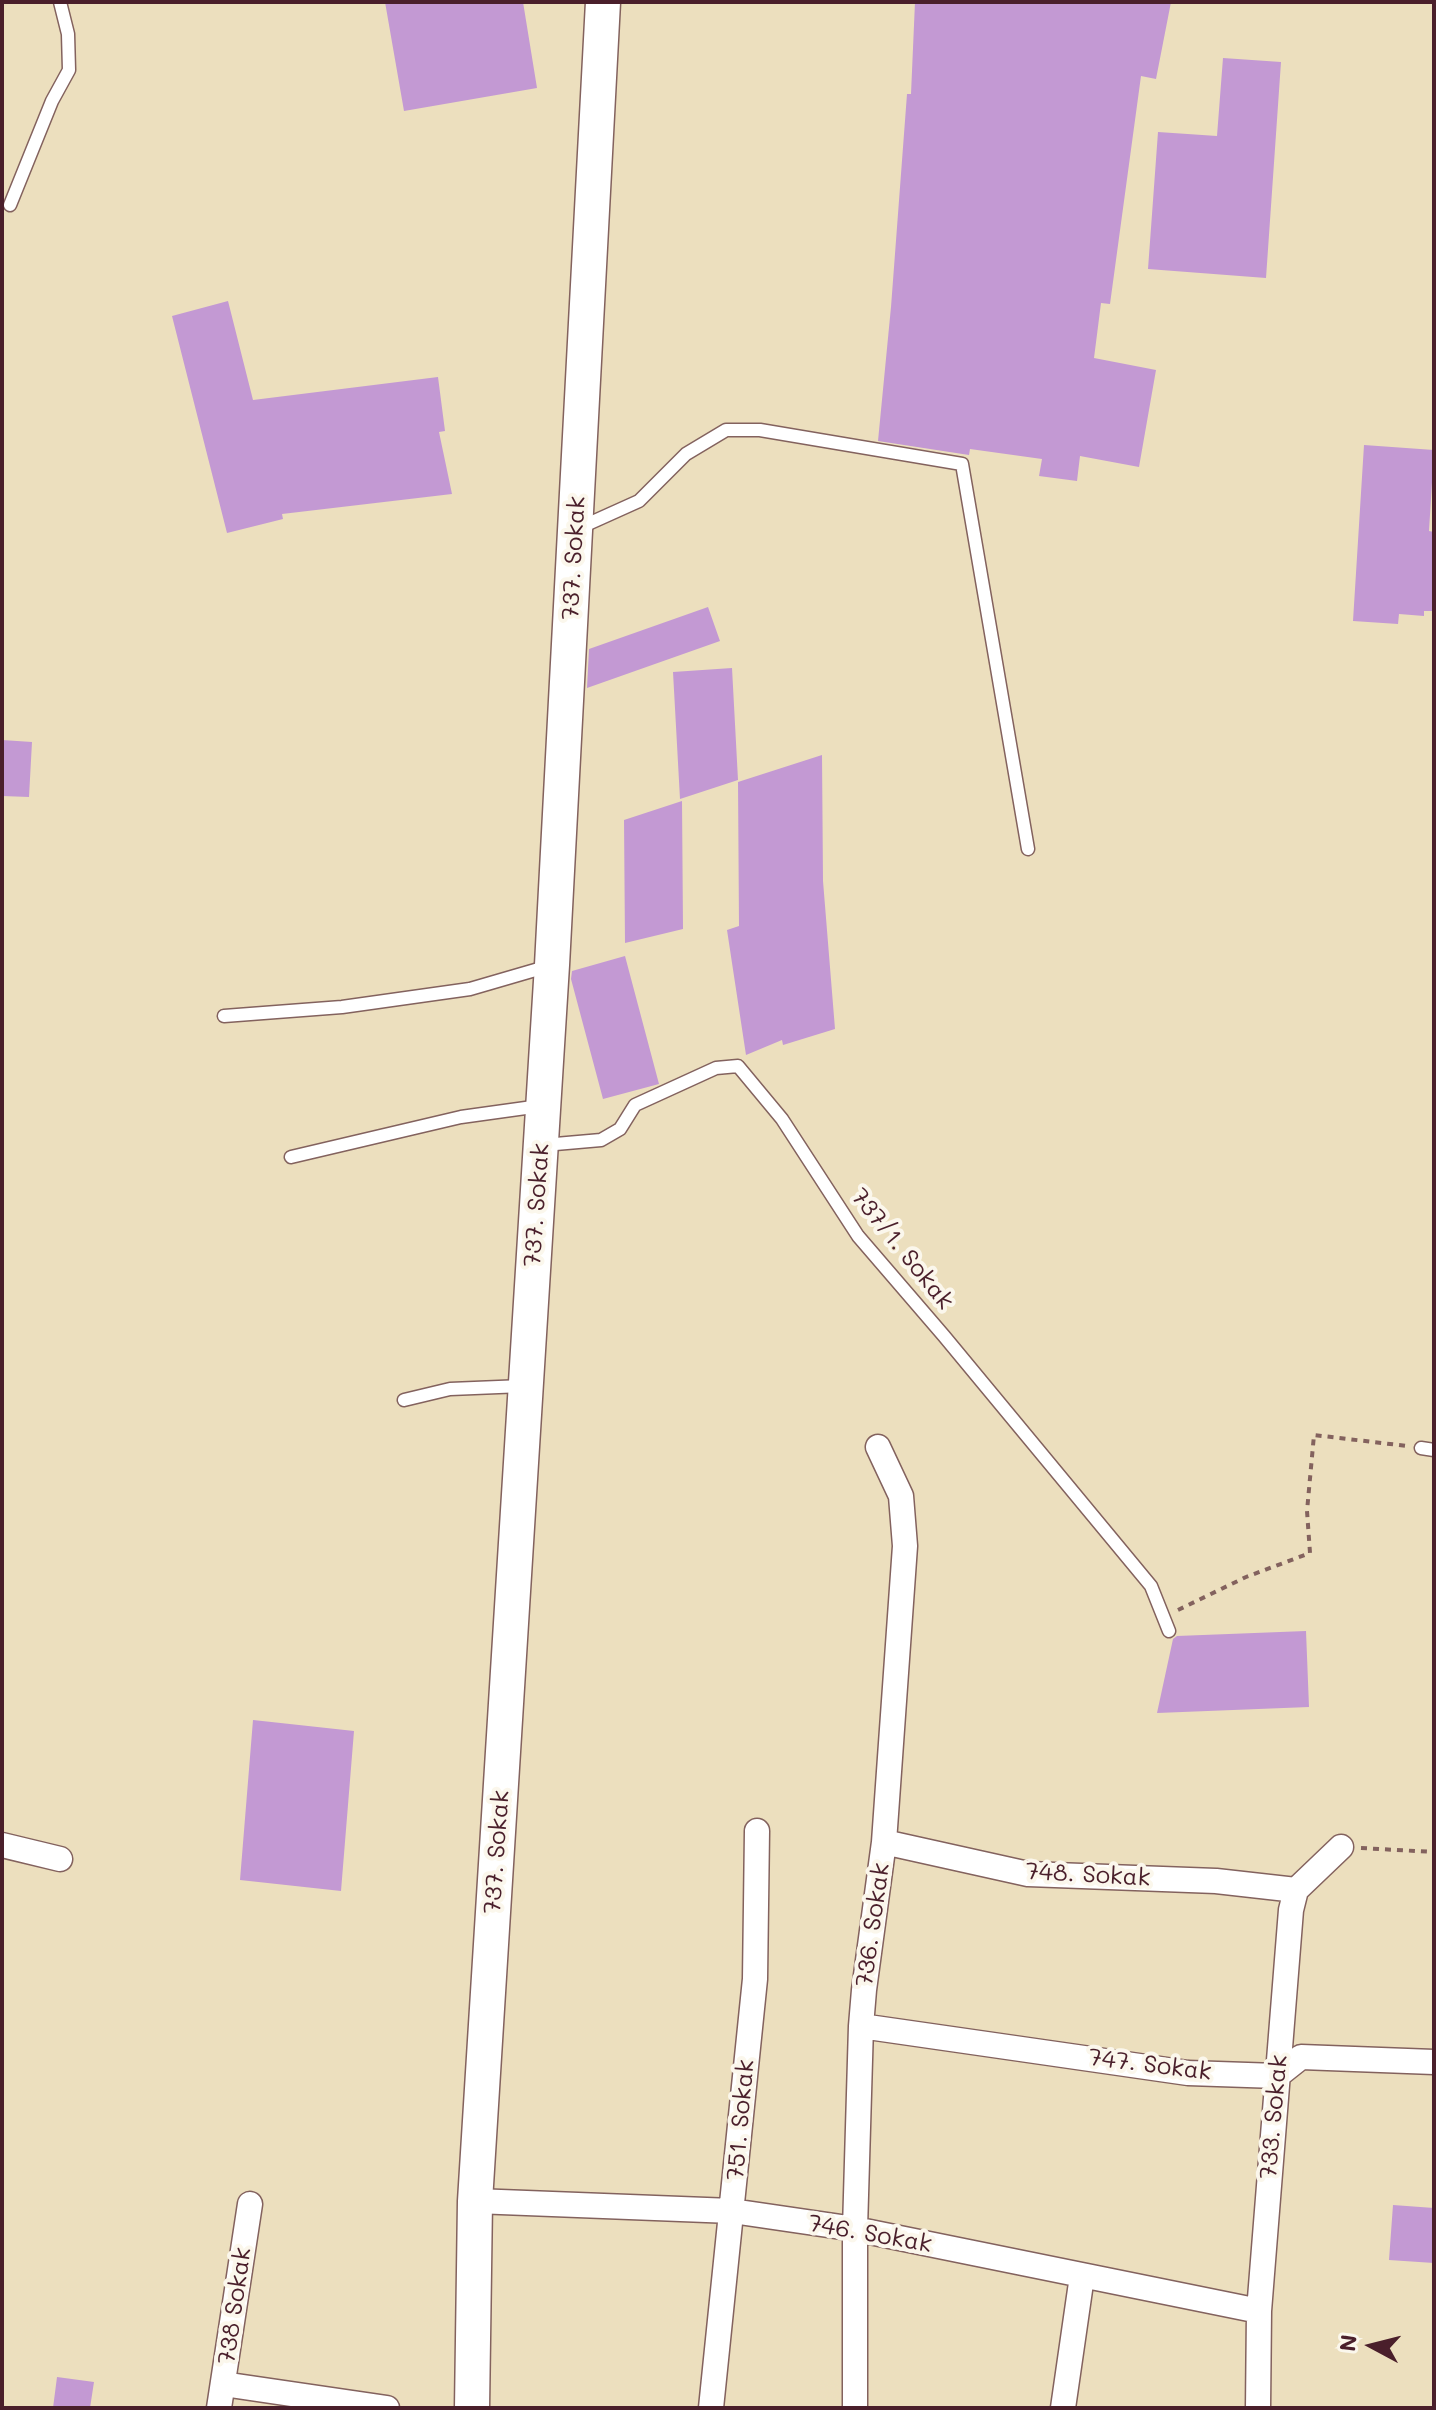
<!DOCTYPE html>
<style>
body{margin:0}
#map{position:relative;width:1436px;height:2410px;overflow:hidden;background:#ecdfbe;font-family:Mali,sans-serif}
canvas{display:block}
.frame{position:absolute;inset:0;border:4px solid #4a1f2b;pointer-events:none}
.north{position:absolute;left:1332px;top:2306px;width:80px;height:80px;-webkit-text-stroke:6px #fbf7ec;paint-order:stroke;rotate:277deg;font-size:22px;font-weight:700;line-height:32px;text-align:center;color:#4a1f2b}
.north::after{content:'';display:block;margin:auto;width:28px;height:36px;background:#4a1f2b;clip-path:polygon(50% 0,100% 100%,50% 72%,0 100%)}
</style>
<div id="map">
<canvas width="1436" height="2410"></canvas>
<div class="frame"></div>
<div class="north">N</div>
</div>
<script>
const c = document.querySelector('canvas').getContext('2d');
c.lineJoin = 'round';
function fillPath(path, color) {
  c.fillStyle = color;
  c.fill(path, 'evenodd');
}
function shape(rows) {
  const path = new Path2D();
  for (const r of rows) {
    path.moveTo(r[0], r[1]);
    for (let i = 2; i < r.length; i += 2) path.lineTo(r[i], r[i + 1]);
  }
  return path;
}
function strokePath(path, color, width, dash) {
  c.strokeStyle = color;
  c.lineWidth = width;
  c.lineCap = dash ? 'butt' : 'round';
  c.setLineDash(dash || []);
  c.stroke(path);
}
function drawText(font, color, halo, rows, align = 'center') {
  c.font = font + ' Mali,sans-serif';
  c.lineWidth = 8;
  c.setLineDash([]);
  c.textBaseline = 'middle';
  c.strokeStyle = halo;
  c.fillStyle = color;
  for (const [text, x, y, turn = 0] of rows) {
    c.save();
    c.translate(x, y);
    c.rotate((+turn || 0) * Math.PI / 180);
    c.textAlign = isNaN(turn) ? turn : align;
    if (halo) c.strokeText(text, 0, 0);
    c.fillText(text, 0, 0);
    c.restore();
  }
}
fillPath(shape([
 [385,2,523,2,537,88,404,111],
 [915,2,1171,2,1156,79,1141,76,1110,304,1101,303,1094,358,1156,370,1139,467,1080,456,1077,481,1039,476,1042,459,970,449,969,455,878,441,891,307,907,94,911,94],
 [1223,58,1281,62,1266,278,1148,269,1158,132,1217,136],
 [228,301,253,400,438,377,445,431,439,432,452,494,282,514,283,519,227,533,172,316],
 [1364,445,1434,450,1429,531,1434,532,1434,611,1424,611,1424,616,1399,614,1398,624,1353,621],
 [708,607,720,641,587,688,589,649],
 [732,668,738,780,680,799,673,672],
 [2,740,32,742,29,797,2,796],
 [822,755,823,881,835,1029,783,1045,782,1040,746,1055,727,930,739,926,738,782],
 [682,801,683,929,625,943,624,820],
 [625,956,659,1084,603,1099,571,979,572,971],
 [1306,1631,1309,1707,1157,1713,1173,1639,1177,1636],
 [253,1720,354,1731,341,1891,240,1880],
 [1393,2205,1434,2208,1434,2263,1389,2260],
 [57,2377,94,2382,90,2408,53,2408]
]), '#c399d3');
const lane = shape([
 [10,205,52,101,69,70,68,34,60,2],
 [579,528,639,501,686,454,726,430,760,430,962,464,1028,849],
 [224,1016,342,1007,470,989,549,966],
 [544,1145,601,1140,620,1129,635,1105,716,1068,738,1066,782,1119,858,1236,944,1336,1151,1586,1169,1631],
 [291,1157,461,1117,540,1106],
 [404,1400,450,1389,523,1386],
 [1421,1448,1434,1450]
]);
const street = shape([
 [884,1842,1028,1874,1216,1881,1296,1890],
 [2,1845,60,1859],
 [861,2026,1188,2073,1277,2076,1301,2057,1434,2062],
 [475,2201,732,2211,855,2229,1259,2311],
 [223,2384,387,2408],
 [219,2408,250,2204],
 [711,2408,755,1979,757,1831],
 [855,2408,855,2229,861,2026,864,1990,884,1842,905,1546,901,1496,878,1447],
 [1063,2408,1082,2276],
 [1258,2408,1259,2311,1291,1910,1296,1890,1341,1847]
]);
const secondary = shape([
 [472,2408,475,2201,552,965,603,2]
]);
strokePath(lane, '#83625e', 15);
strokePath(street, '#83625e', 27);
strokePath(secondary, '#83625e', 37);
strokePath(shape([
 [1178,1610,1246,1577,1310,1553,1307,1511,1314,1435,1407,1446],
 [1361,1848,1434,1852]
]), '#83625e', 4, [6, 6]);
strokePath(lane, '#fff', 12);
strokePath(street, '#fff', 24);
strokePath(secondary, '#fff', 34);
drawText('24px', '#4a1f2b', '#fbf7ec', [
 ["737. Sokak",574,558,-87],
 ["737. Sokak",537,1205,-86],
 ["737/1. Sokak",902,1249,51],
 ["737. Sokak",497,1852,-86],
 ["748. Sokak",1088,1875,3],
 ["736. Sokak",873,1925,-82],
 ["747. Sokak",1150,2065,7],
 ["733. Sokak",1274,2117,-85],
 ["751. Sokak",741,2120,-85],
 ["746. Sokak",870,2234,10],
 ["738 Sokak",235,2306,-82]
]);
</script>
